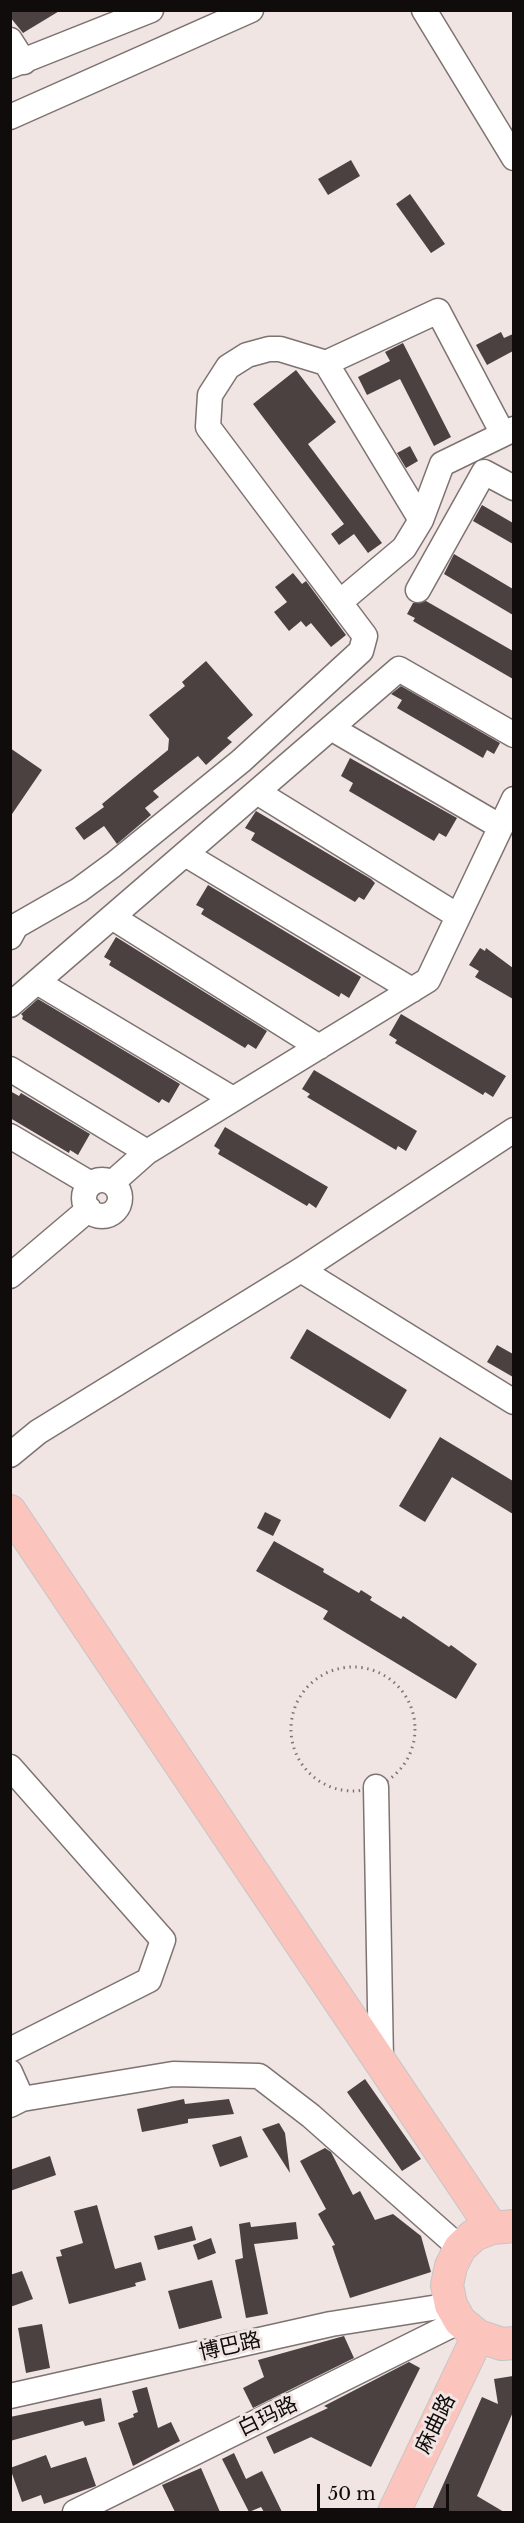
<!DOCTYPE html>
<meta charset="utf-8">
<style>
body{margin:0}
#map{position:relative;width:524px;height:2523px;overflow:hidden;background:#f0e5e3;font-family:"Libre Baskerville",serif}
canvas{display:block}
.frame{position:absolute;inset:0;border:12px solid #100c0c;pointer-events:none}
.scale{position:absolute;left:317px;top:2484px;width:132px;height:27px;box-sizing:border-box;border:3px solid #100c0c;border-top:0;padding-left:8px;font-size:18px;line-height:21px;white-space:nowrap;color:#100c0c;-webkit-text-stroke:4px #f0e5e3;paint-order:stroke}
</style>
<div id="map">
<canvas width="524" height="2523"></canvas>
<div class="frame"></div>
<div class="scale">50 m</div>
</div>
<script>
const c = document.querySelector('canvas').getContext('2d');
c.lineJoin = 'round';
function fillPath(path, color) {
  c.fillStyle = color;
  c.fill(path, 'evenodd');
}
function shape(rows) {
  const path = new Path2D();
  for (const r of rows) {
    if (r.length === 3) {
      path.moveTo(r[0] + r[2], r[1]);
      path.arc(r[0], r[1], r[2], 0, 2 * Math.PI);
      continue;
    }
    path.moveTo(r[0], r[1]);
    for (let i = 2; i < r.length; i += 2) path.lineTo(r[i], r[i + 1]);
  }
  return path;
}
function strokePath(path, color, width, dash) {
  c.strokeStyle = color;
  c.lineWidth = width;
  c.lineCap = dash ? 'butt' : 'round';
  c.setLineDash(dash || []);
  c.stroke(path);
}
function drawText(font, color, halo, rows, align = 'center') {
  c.font = font + ' "Libre Baskerville","Noto Sans SC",serif';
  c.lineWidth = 6;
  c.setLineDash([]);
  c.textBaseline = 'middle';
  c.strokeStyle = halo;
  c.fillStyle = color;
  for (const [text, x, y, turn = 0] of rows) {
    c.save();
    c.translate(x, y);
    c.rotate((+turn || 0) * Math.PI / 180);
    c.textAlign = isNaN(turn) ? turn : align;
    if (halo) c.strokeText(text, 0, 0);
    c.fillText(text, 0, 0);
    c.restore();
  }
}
fillPath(shape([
 [10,10,61,10,23,33,10,17],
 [351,160,360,176,328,195,318,179],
 [410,194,445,244,431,253,396,204],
 [501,332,504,338,513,334,513,351,487,365,476,345],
 [403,343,451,437,434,446,400,379,367,395,358,377,390,361,385,352],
 [296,370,336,422,308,444,382,543,368,553,354,534,339,545,331,534,344,524,253,404],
 [410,446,418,461,406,468,397,453],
 [482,505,513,523,513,544,473,521],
 [454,554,513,589,513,615,444,574],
 [293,573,302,584,306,581,346,635,331,647,311,623,306,627,301,621,289,631,274,612,287,602,275,587],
 [426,601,513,651,513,679,413,621,415,618,407,614,413,603],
 [206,661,253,715,227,738,232,742,206,765,198,756,153,791,159,797,145,808,151,815,117,844,104,826,84,840,75,828,104,807,102,804,168,750,169,739,149,715,185,686,182,682],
 [401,686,500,743,494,754,487,750,483,758,397,708,402,700,391,694],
 [10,748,42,770,10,817],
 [350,758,457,818,446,837,439,833,434,841,349,791,353,783,341,776],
 [256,811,371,879,375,883,364,900,359,897,355,902,251,840,255,833,245,828],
 [208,885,361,977,349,998,341,993,339,997,201,914,204,909,196,905],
 [116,937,267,1031,256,1049,248,1044,245,1048,109,965,111,961,104,957],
 [480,948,485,951,486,948,513,968,513,999,475,977,479,971,469,965],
 [38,999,180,1084,169,1103,162,1099,159,1103,22,1019,23,1016,21,1014],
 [401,1014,506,1076,493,1097,485,1092,483,1095,395,1043,397,1040,389,1035],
 [314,1070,417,1131,406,1151,398,1146,396,1150,307,1097,310,1094,302,1089],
 [10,1091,19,1096,21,1093,90,1134,78,1155,70,1150,69,1153,10,1118],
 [225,1127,328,1187,316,1208,309,1203,307,1206,218,1154,220,1150,214,1146],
 [307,1329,407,1390,390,1419,290,1358],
 [497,1345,513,1354,513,1377,487,1362],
 [440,1437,513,1481,513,1514,452,1477,425,1522,399,1506],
 [265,1512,281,1520,273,1536,257,1528],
 [274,1541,324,1569,323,1572,359,1593,361,1590,372,1597,370,1600,401,1619,403,1616,449,1647,451,1645,477,1664,456,1699,323,1619,328,1611,256,1571],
 [365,2079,421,2159,402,2171,347,2092],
 [184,2099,185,2104,229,2099,234,2114,188,2119,188,2123,142,2132,137,2109],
 [279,2123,285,2133,290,2173,262,2129],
 [241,2136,248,2157,220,2167,212,2145],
 [325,2148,331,2152,353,2195,360,2191,375,2220,393,2214,421,2236,431,2272,350,2298,332,2246,335,2245,318,2214,326,2209,300,2161],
 [50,2156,56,2175,10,2191,10,2170],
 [97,2205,115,2269,141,2262,146,2280,135,2283,136,2286,69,2304,56,2257,62,2256,60,2250,83,2243,74,2211],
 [250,2222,251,2227,296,2222,298,2239,254,2244,268,2314,246,2318,235,2260,243,2258,239,2224],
 [192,2226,196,2240,158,2250,154,2236],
 [211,2238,216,2253,198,2260,193,2245],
 [22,2271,33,2299,10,2307,10,2275],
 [212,2280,222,2318,179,2329,168,2291],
 [42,2324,50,2368,26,2373,18,2328],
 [344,2336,354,2358,253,2408,243,2388,264,2377,258,2360],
 [409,2362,420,2368,371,2467,311,2437,274,2454,266,2437,328,2408,324,2406],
 [513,2376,513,2412,477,2496,504,2512,431,2512,482,2397,498,2404,494,2379],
 [147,2387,158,2428,171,2422,180,2441,133,2466,118,2423,134,2417,133,2414,138,2412,132,2391],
 [101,2398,105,2421,85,2426,83,2421,10,2441,10,2417],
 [234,2453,246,2479,262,2471,282,2512,264,2512,261,2507,249,2512,222,2459],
 [46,2455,51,2468,86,2457,96,2486,44,2504,41,2495,22,2502,10,2468],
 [201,2468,220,2512,175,2512,162,2485]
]), '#4a4140');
const minor = shape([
 [424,10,514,158],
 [10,40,24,62],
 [10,66,151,10],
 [10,117,251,10],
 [326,363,421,520,404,548,340,602],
 [421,520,442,464,514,429],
 [418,590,484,472,514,488],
 [331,728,501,827],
 [257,792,458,916],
 [185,854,412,990],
 [112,917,319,1047],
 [10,937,16,926,79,890,113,865,241,761,361,651,365,636,208,427,210,395,228,367,247,355,269,349,280,349,326,363,438,311,503,434],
 [37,982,233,1099],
 [10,1005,399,669,514,735],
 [10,1069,147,1152],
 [10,1136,91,1184],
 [102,1198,18],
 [112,1183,147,1152,428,980,514,799],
 [301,1270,514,1402],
 [10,1276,89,1209],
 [10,1455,38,1432,301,1270,514,1130],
 [10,1767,163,1940,149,1980,10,2050],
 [376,1787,381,2062],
 [10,2072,22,2099],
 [10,2105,22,2099,173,2074,259,2076,311,2116,460,2248],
 [10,2396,331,2324,451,2305],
 [75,2512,460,2321]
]);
const major = shape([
 [10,1511,492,2228],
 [514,2226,492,2228,474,2235,460,2248,451,2266,447,2285,451,2305,460,2321,478,2336,502,2344,514,2343],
 [394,2512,478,2336]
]);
strokePath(minor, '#7d7371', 27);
strokePath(major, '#c6c5c5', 34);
strokePath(shape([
 [353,1729,62]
]), '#7e7675', 3, [1.5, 4.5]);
strokePath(minor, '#fff', 24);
strokePath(major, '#fbc4bc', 32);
drawText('21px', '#100c0c', '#f0e5e3', [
 ["博巴路",230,2347,-13],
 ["白玛路",268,2417,-26],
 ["麻曲路",436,2424,-64]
]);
</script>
